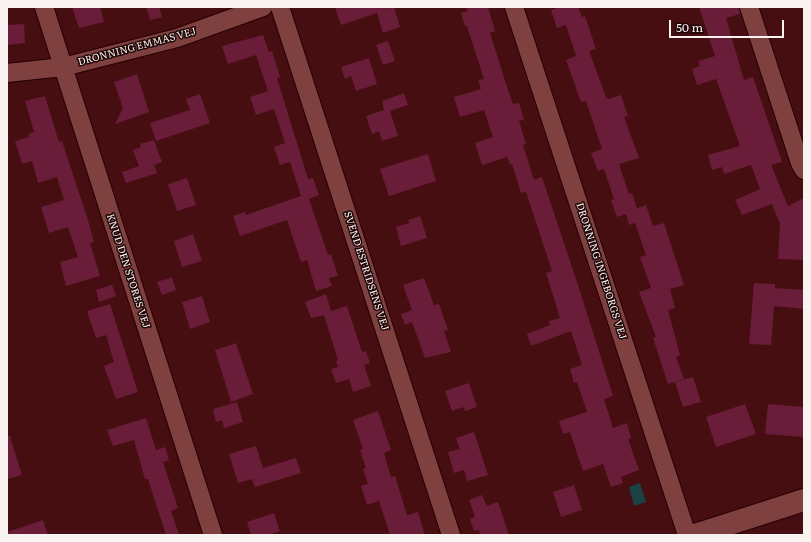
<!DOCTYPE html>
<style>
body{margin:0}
#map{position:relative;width:811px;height:542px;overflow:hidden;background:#460e11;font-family:Literata,serif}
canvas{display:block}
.frame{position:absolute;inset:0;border:8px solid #faf2f1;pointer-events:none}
.scale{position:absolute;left:669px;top:20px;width:115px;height:18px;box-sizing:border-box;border:2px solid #faf2f1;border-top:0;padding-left:5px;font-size:12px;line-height:14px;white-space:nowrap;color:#faf2f1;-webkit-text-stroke:3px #1e0606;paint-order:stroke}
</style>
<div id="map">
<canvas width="811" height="542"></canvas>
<div class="frame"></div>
<div class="scale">50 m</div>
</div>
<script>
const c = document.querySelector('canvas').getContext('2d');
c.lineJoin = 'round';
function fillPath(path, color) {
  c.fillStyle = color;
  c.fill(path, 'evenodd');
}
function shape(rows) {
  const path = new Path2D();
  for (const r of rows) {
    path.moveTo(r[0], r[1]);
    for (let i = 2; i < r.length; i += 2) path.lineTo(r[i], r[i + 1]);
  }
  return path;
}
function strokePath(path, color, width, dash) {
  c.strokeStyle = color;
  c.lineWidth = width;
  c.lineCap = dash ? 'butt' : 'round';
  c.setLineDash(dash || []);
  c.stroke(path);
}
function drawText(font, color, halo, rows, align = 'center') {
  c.font = font + ' Literata,serif';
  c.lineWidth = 3;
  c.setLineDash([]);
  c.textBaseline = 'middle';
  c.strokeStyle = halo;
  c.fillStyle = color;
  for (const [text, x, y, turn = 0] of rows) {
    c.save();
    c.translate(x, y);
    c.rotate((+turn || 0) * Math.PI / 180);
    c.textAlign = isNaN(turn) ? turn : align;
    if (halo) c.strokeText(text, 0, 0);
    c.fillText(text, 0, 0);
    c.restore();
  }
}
fillPath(shape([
 [640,483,646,502,634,506,629,487]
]), '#1a4144');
fillPath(shape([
 [72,7,100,7,104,22,79,28],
 [146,7,159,7,162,17,150,20],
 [335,7,388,7,388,9,394,7,400,27,383,33,377,13,341,25],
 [466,7,488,7,495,31,490,33,507,87,513,104,519,103,524,119,519,121,526,144,523,145,534,180,542,177,580,291,613,396,604,399,613,428,627,423,631,438,628,439,639,470,621,477,623,483,611,487,603,464,583,471,570,432,563,434,559,421,587,412,577,382,574,383,570,369,582,365,571,331,531,346,527,334,550,325,549,321,560,318,546,273,552,271,526,192,521,193,512,164,510,165,507,157,482,165,475,143,493,137,484,110,460,117,454,97,481,89,478,80,484,79,467,26,465,26,461,13,468,11],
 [560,7,578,7,582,17,585,16,596,49,589,51,606,97,608,99,621,95,628,116,624,117,639,158,619,164,629,194,632,193,637,208,646,205,653,226,664,223,684,285,670,289,675,308,668,310,680,355,676,357,684,379,668,384,653,338,656,337,639,292,651,288,640,257,646,255,635,223,629,225,626,214,617,217,611,200,614,199,604,169,598,171,591,153,602,149,586,101,581,102,566,60,576,56,566,25,557,28,551,10],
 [699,7,739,7,740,14,726,18,744,80,753,77,782,162,771,165,788,206,804,198,804,260,778,259,780,224,772,204,742,215,735,200,760,189,751,165,724,174,722,167,712,170,708,155,740,146,716,79,697,85,692,69,700,66,698,61,715,56],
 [24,24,25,43,7,45,7,25],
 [263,35,269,52,272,51,280,77,277,78,308,179,313,178,319,195,309,199,328,255,331,254,338,276,329,278,332,286,316,291,307,260,301,262,287,220,240,236,233,216,245,212,246,215,301,196,290,162,280,165,274,147,285,143,274,109,256,115,250,97,268,91,256,55,228,64,222,46],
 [388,41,395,61,383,65,376,45],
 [369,58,377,84,356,91,351,76,345,79,341,67],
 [137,74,149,112,115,124,123,108,114,82],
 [404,93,408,105,390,111,398,136,382,141,379,131,372,134,366,116,384,110,382,101],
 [200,94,210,123,156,141,150,123,190,110,186,99],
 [45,96,59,142,62,141,88,220,94,242,90,243,100,276,66,286,60,262,78,257,68,227,49,233,41,207,64,200,57,177,38,183,32,161,22,164,15,141,29,137,28,134,34,132,25,101],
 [154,140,162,162,154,165,157,173,126,183,122,172,139,166,133,150,141,147,140,144],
 [428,154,436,181,389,196,380,169],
 [187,178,196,205,177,211,168,184],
 [420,216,427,238,401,246,396,227,409,223,408,220],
 [193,234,202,261,182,267,174,241],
 [172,277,176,290,162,295,157,282],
 [424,278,434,305,439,304,448,330,444,331,451,352,425,358,412,322,405,325,401,314,412,310,403,285],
 [754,283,775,284,775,288,804,290,804,309,774,306,771,345,749,344],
 [112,285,116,296,99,302,96,290],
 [326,294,331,311,347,306,362,352,366,351,370,363,364,365,371,386,353,392,349,379,336,383,331,369,338,367,336,361,338,360,324,315,311,318,305,302],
 [202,296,210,322,190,329,182,302],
 [110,304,138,392,116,399,104,366,114,362,106,335,96,338,87,311],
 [236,343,253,394,231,402,215,350],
 [693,377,701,402,683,407,675,382],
 [469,383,477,407,465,411,464,407,452,411,445,391],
 [237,402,243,422,224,428,222,420,216,422,213,409],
 [745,404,756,434,716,447,706,417],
 [768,404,804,407,804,437,765,434],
 [378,411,391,450,384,453,391,477,395,476,407,515,418,512,425,535,390,535,379,501,367,505,361,486,368,484,363,469,366,468,360,450,363,449,353,420],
 [146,418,156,450,165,447,169,460,163,462,178,508,171,511,179,535,166,535,148,479,145,479,134,440,113,446,107,430],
 [474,432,488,475,467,481,464,470,454,473,448,452,460,449,456,438],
 [7,436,10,436,22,475,7,479],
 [256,446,263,468,296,458,301,473,255,487,252,479,238,483,229,454],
 [574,485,582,510,561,517,553,492],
 [482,495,487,506,498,502,509,535,480,535,479,530,474,531,470,519,475,517,469,500],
 [274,513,280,531,268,535,251,535,247,522],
 [43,520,48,535,7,535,7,532]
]), '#691d39');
const street = shape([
 [44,7,213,535],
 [280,7,451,535],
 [514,7,687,535],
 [749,7,800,163,804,170],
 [7,73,63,67,177,38,263,7]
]);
const secondary = shape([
 [695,535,804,500]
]);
strokePath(street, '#250002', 20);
strokePath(secondary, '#250002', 24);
strokePath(street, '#7e4140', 18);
strokePath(secondary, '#7e4140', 22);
drawText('10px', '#faf2f1', '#1e0606', [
 ["DRONNING EMMAS VEJ",137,47,-15],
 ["KNUD DEN STORES VEJ",128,271,72],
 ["SVEND ESTRIDSENS VEJ",366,271,72],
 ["DRONNING INGEBORGS VEJ",601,271,72]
]);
</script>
